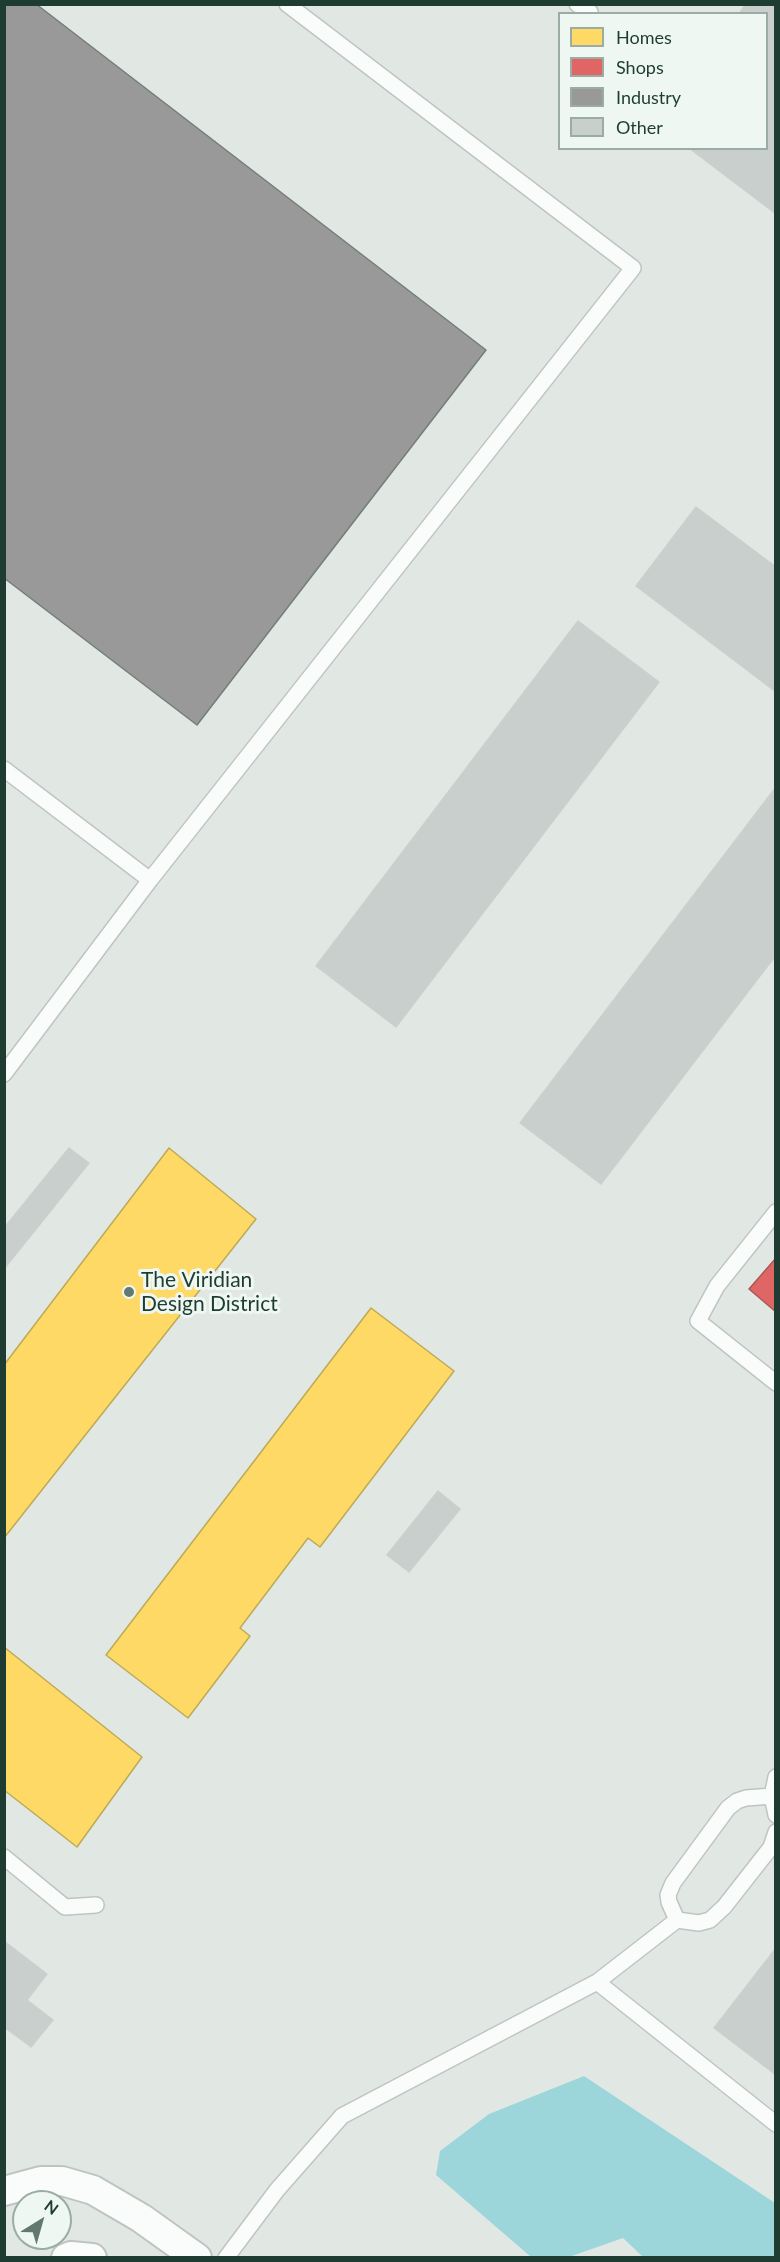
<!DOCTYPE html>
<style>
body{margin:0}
#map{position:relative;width:780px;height:2262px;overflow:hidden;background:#e1e8e4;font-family:Lato,sans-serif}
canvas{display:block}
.frame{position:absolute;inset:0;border:6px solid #1e3c32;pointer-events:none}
.legend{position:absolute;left:558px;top:12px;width:210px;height:138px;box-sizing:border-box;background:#eef7f2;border:2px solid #9baca5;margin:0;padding:8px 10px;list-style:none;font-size:18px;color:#1e3c32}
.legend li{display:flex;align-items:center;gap:12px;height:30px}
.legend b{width:30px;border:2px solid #9baca5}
.north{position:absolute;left:12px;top:2190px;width:60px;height:60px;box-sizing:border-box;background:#eef7f2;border:2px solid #9baca5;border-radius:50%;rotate:37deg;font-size:16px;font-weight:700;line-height:24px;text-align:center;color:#1e3c32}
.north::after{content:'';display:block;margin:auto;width:21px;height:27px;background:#627870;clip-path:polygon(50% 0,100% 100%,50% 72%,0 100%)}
</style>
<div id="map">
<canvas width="780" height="2262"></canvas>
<div class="frame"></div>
<ul class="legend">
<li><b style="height:16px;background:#ffd966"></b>Homes</li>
<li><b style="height:16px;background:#e06666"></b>Shops</li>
<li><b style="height:16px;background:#999"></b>Industry</li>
<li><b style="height:16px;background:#c8cfcc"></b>Other</li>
</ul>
<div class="north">N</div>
</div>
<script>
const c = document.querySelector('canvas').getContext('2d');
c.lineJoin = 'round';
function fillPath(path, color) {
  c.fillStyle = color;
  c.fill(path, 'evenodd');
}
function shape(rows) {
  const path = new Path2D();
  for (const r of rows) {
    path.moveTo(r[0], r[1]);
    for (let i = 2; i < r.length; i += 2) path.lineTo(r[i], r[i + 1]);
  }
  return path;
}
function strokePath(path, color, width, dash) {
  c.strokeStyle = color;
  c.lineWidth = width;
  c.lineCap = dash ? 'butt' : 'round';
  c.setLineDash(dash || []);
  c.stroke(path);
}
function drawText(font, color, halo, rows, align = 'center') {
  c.font = font + ' Lato,sans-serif';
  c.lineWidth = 6;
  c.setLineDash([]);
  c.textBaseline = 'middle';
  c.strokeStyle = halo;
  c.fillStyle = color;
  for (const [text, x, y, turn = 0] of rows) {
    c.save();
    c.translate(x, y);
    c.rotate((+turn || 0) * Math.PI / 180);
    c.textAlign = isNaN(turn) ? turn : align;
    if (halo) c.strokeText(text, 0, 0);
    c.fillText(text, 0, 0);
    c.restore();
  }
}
fillPath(shape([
 [584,2076,775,2203,775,2257,643,2257,623,2238,569,2257,531,2257,436,2175,440,2151,489,2114]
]), '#9dd6da');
const homes = shape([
 [169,1148,256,1219,4,1538,4,1365,169,1148],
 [371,1308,454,1371,320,1547,308,1538,240,1628,250,1636,188,1718,106,1655,371,1308],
 [4,1647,142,1757,77,1847,4,1790,4,1647]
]);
fillPath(homes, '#ffd966');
strokePath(homes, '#bcaa56', 1.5);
const shops = shape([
 [776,1258,776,1312,749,1289,776,1258]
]);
fillPath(shops, '#e06666');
strokePath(shops, '#a65956', 1.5);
const industry = shape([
 [4,4,36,4,486,350,197,725,4,578,4,4]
]);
fillPath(industry, '#999');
strokePath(industry, '#747d7a', 1.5);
const building = shape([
 [746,4,776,4,776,214,689,148,766,148,766,14,739,14,746,4],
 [696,507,776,567,776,692,636,586,696,507],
 [578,621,659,682,396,1027,316,966,578,621],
 [776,787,776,955,601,1184,520,1123,776,787],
 [69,1148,89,1163,4,1269,4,1228,69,1148],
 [438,1491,460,1509,409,1572,387,1555,438,1491],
 [4,1941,47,1974,27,2000,53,2020,31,2047,4,2027,4,1941],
 [776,1948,776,2075,714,2028,776,1948]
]);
fillPath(building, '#c8cfcc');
strokePath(building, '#cad1cd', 1.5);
const lane = shape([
 [577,4,590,12],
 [4,769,150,880],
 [4,1074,150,880,633,268,287,4],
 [776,1212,717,1286,698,1321,776,1383],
 [772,1796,776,1777],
 [776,1832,771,1847,724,1907,710,1920,699,1923,677,1920,597,1982,776,2124],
 [4,1857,65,1907,96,1905],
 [677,1920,669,1902,668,1895,673,1883,728,1808,737,1801,746,1798,772,1796,776,1815],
 [226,2258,277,2190,342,2116,597,1982]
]);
const street = shape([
 [4,2191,41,2181,62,2181,93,2190,141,2218,197,2258],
 [66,2258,71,2256,92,2258]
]);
strokePath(lane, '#bec5c1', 18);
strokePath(street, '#bec5c1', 32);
strokePath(lane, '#fafcfb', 15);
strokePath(street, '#fafcfb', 28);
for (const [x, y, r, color] of [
 [129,1292,6,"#627870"]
]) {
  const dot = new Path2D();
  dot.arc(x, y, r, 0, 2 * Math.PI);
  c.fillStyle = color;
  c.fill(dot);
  strokePath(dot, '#eef7f2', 2);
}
drawText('21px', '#1e3c32', '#eef7f2', [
 ["The Viridian",141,1280],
 ["Design District",141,1304]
], 'left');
</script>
